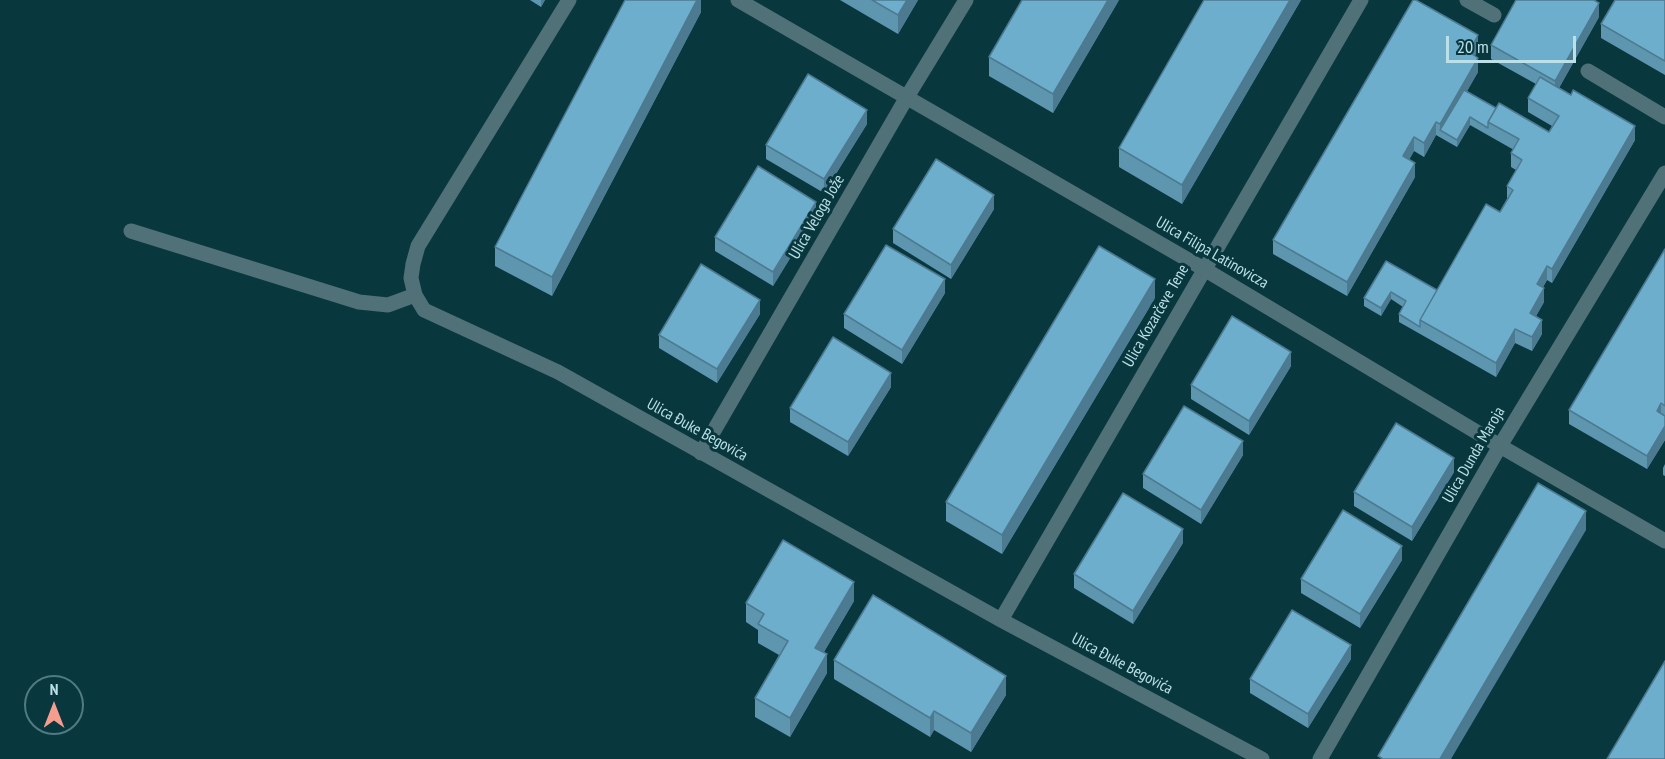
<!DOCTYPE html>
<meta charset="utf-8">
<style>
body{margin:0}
#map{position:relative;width:1665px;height:759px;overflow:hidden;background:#09373e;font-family:"PT Sans Narrow",sans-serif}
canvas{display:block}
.north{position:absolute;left:24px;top:675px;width:60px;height:60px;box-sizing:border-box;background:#09373e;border:2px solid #507b82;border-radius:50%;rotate:0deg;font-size:16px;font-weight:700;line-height:24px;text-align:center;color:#bbe0e7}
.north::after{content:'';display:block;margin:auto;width:21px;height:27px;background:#f59d8e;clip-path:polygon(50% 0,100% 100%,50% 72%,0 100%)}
.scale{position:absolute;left:1446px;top:36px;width:130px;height:27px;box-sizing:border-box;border:3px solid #bbe0e7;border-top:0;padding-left:8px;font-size:18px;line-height:21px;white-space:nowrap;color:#bbe0e7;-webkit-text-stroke:4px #09373e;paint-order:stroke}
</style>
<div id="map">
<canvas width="1665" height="759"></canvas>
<div class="north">N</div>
<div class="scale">20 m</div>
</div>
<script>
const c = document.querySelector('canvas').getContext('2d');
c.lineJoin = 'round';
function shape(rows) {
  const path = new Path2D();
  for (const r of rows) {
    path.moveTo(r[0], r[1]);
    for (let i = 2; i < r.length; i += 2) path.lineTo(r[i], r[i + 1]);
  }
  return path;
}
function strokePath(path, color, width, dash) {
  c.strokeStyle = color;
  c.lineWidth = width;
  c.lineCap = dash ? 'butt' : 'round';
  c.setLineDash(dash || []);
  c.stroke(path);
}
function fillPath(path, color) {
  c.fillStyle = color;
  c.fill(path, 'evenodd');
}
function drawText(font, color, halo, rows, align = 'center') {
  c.font = font + ' "PT Sans Narrow",sans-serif';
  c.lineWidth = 6;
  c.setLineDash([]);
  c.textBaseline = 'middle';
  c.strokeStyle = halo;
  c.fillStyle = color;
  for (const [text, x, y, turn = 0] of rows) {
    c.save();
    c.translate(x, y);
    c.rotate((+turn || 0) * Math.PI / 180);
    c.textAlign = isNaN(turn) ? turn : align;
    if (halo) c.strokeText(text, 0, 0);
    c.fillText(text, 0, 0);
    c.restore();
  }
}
strokePath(shape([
 [569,0,418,246,413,264,411,278,415,295,424,310,558,372,1001,620,1262,759],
 [738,0,1204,269,1500,446,1665,541],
 [1467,0,1494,15],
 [1588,71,1665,117],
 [131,231,359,302,388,305,415,295],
 [701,453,907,97,966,0],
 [1001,620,1361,0],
 [1320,759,1500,446,1665,173]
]), '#4f7177', 15);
fillPath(shape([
 [530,0,545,0,541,7],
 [701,0,701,12,552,296,495,266,495,247],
 [840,0,918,0,898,34],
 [1119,0,1053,113,989,76,989,57],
 [1204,0,1301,0,1182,204,1119,167,1119,148],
 [1665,0,1665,75,1601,38,1601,24],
 [1599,17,1559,88,1635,140,1552,283,1547,280,1543,287,1544,302,1536,316,1542,334,1532,351,1515,343,1496,377,1399,322,1399,314,1403,307,1391,299,1381,316,1364,306,1364,298,1386,261,1437,290,1500,212,1507,199,1507,186,1516,170,1511,167,1511,153,1514,150,1470,125,1457,147,1436,135,1424,157,1414,151,1409,160,1415,177,1347,296,1273,254,1273,240,1478,49,1475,56,1478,72,1467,91,1496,108,1549,132,1552,126,1528,112,1528,98,1536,84,1491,59,1491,45],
 [867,124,824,193,766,159,766,145],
 [994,209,951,279,893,243,893,229],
 [816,216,773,286,715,251,715,237],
 [1665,249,1665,440,1647,469,1569,424,1569,410],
 [945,293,902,364,844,328,844,314],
 [1155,298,1002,554,946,521,946,502],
 [760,314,717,383,659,348,659,335],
 [1291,366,1249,435,1191,399,1191,385],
 [891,387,848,456,790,422,790,408],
 [1243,455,1201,524,1143,488,1143,474],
 [1665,464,1665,476,1663,475,1663,468],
 [1454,472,1412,541,1354,506,1354,492],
 [1183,543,1133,624,1074,588,1074,574],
 [1402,560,1360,628,1301,593,1301,579],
 [854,601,824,652,827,673,790,737,755,717,755,698,779,655,758,643,758,630,746,622,746,603],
 [1351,659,1308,728,1250,693,1250,679],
 [834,660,1006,695,971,752,934,730,930,737,834,679]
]), '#5e96b0');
fillPath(shape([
 [541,0,545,0,541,7],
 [697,0,701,0,701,12,552,296,552,277],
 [907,0,918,0,898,34,898,15],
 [1108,0,1119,0,1053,113,1053,94],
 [1290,0,1301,0,1182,204,1182,185],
 [1599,3,1599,17,1555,95,1555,81],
 [1478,35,1478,49,1469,66,1469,52],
 [1478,58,1478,72,1444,132,1440,130,1440,124],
 [867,110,867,124,824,193,824,179],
 [1470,117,1470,125,1457,147,1457,140],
 [1436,122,1436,135,1424,157,1424,143],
 [1635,126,1635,140,1552,283,1552,269],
 [1414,137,1414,151,1403,170,1403,156],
 [1415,163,1415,177,1347,296,1347,282],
 [994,195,994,209,951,279,951,265],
 [816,202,816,216,773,286,773,272],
 [1547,266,1547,280,1537,298,1537,284],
 [945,279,945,293,902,364,902,350],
 [1155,279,1155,298,1002,554,1002,535],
 [1544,288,1544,302,1530,327,1530,313],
 [1391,292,1391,299,1381,316,1381,308],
 [760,300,760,314,717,383,717,369],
 [1542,320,1542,334,1532,351,1532,337],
 [1515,329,1515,343,1496,377,1496,363],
 [1291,352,1291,366,1249,435,1249,421],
 [891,373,891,387,848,456,848,442],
 [1661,403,1661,417,1657,411],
 [1665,426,1665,440,1647,469,1647,456],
 [1243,441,1243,455,1201,524,1201,510],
 [1454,458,1454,472,1412,541,1412,527],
 [1586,511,1586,530,1451,759,1440,759],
 [1183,529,1183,543,1133,624,1133,611],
 [1402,546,1402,560,1360,628,1360,614],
 [854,582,854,601,815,667,815,648],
 [1351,645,1351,659,1308,728,1308,714],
 [827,654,827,673,790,737,790,718],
 [1006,676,1006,695,971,752,971,733],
 [934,711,934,730,930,737,930,718]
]), '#4c7a90');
const building = shape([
 [625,0,697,0,552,277,495,247,625,0],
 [872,0,907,0,898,15,872,0],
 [1022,0,1108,0,1053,94,989,57,1022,0],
 [1204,0,1290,0,1182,185,1119,148,1204,0],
 [1413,0,1416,0,1478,35,1469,52,1478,58,1440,124,1436,122,1424,143,1414,137,1403,156,1415,163,1347,282,1273,240,1413,0],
 [1516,0,1594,0,1599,3,1555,81,1491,45,1516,0],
 [1615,0,1665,0,1665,61,1601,24,1615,0],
 [808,74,867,110,824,179,766,145,808,74],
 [1540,77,1571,95,1573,90,1635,126,1552,269,1547,266,1537,284,1544,288,1530,313,1542,320,1532,337,1515,329,1496,363,1420,320,1486,204,1500,212,1513,190,1507,186,1522,160,1511,153,1519,139,1488,122,1499,103,1549,132,1559,116,1528,98,1540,77],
 [1464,90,1496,108,1488,122,1488,128,1470,117,1457,140,1440,130,1464,90],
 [936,159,994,195,951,265,893,229,936,159],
 [758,166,816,202,773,272,715,237,758,166],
 [886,245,945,279,902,350,844,314,886,245],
 [1099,246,1155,279,1002,535,946,502,1099,246],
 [1665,249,1665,406,1661,403,1657,411,1665,416,1665,426,1647,456,1569,410,1665,249],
 [1386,261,1437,290,1420,320,1420,327,1399,314,1406,301,1391,292,1381,308,1364,298,1386,261],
 [701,264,760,300,717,369,659,335,701,264],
 [1232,316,1291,352,1249,421,1191,385,1232,316],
 [833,337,891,373,848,442,790,408,833,337],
 [1184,406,1243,441,1201,510,1143,474,1184,406],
 [1396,423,1454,458,1412,527,1354,492,1396,423],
 [1538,483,1586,511,1440,759,1383,759,1378,756,1538,483],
 [1123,493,1183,529,1133,611,1074,574,1123,493],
 [1343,510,1402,546,1360,614,1301,579,1343,510],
 [783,540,854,582,815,648,827,654,790,718,755,698,788,641,758,624,764,614,746,603,783,540],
 [873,595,1006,676,971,733,934,711,930,718,834,660,873,595],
 [1292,610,1351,645,1308,714,1250,679,1292,610],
 [1665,661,1665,759,1607,759,1665,661]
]);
fillPath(building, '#6daecd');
strokePath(building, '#4c7a90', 1.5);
drawText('16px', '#bbe0e7', '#09373e', [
 ["Ulica Veloga Jože",817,217,-60],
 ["Ulica Filipa Latinovicza",1212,253,30],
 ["Ulica Kozarčeve Tene",1156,316,-60],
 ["Ulica Đuke Begovića",697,430,29],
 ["Ulica Dunda Maroja",1474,455,-60],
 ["Ulica Đuke Begovića",1122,664,28]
]);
</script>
